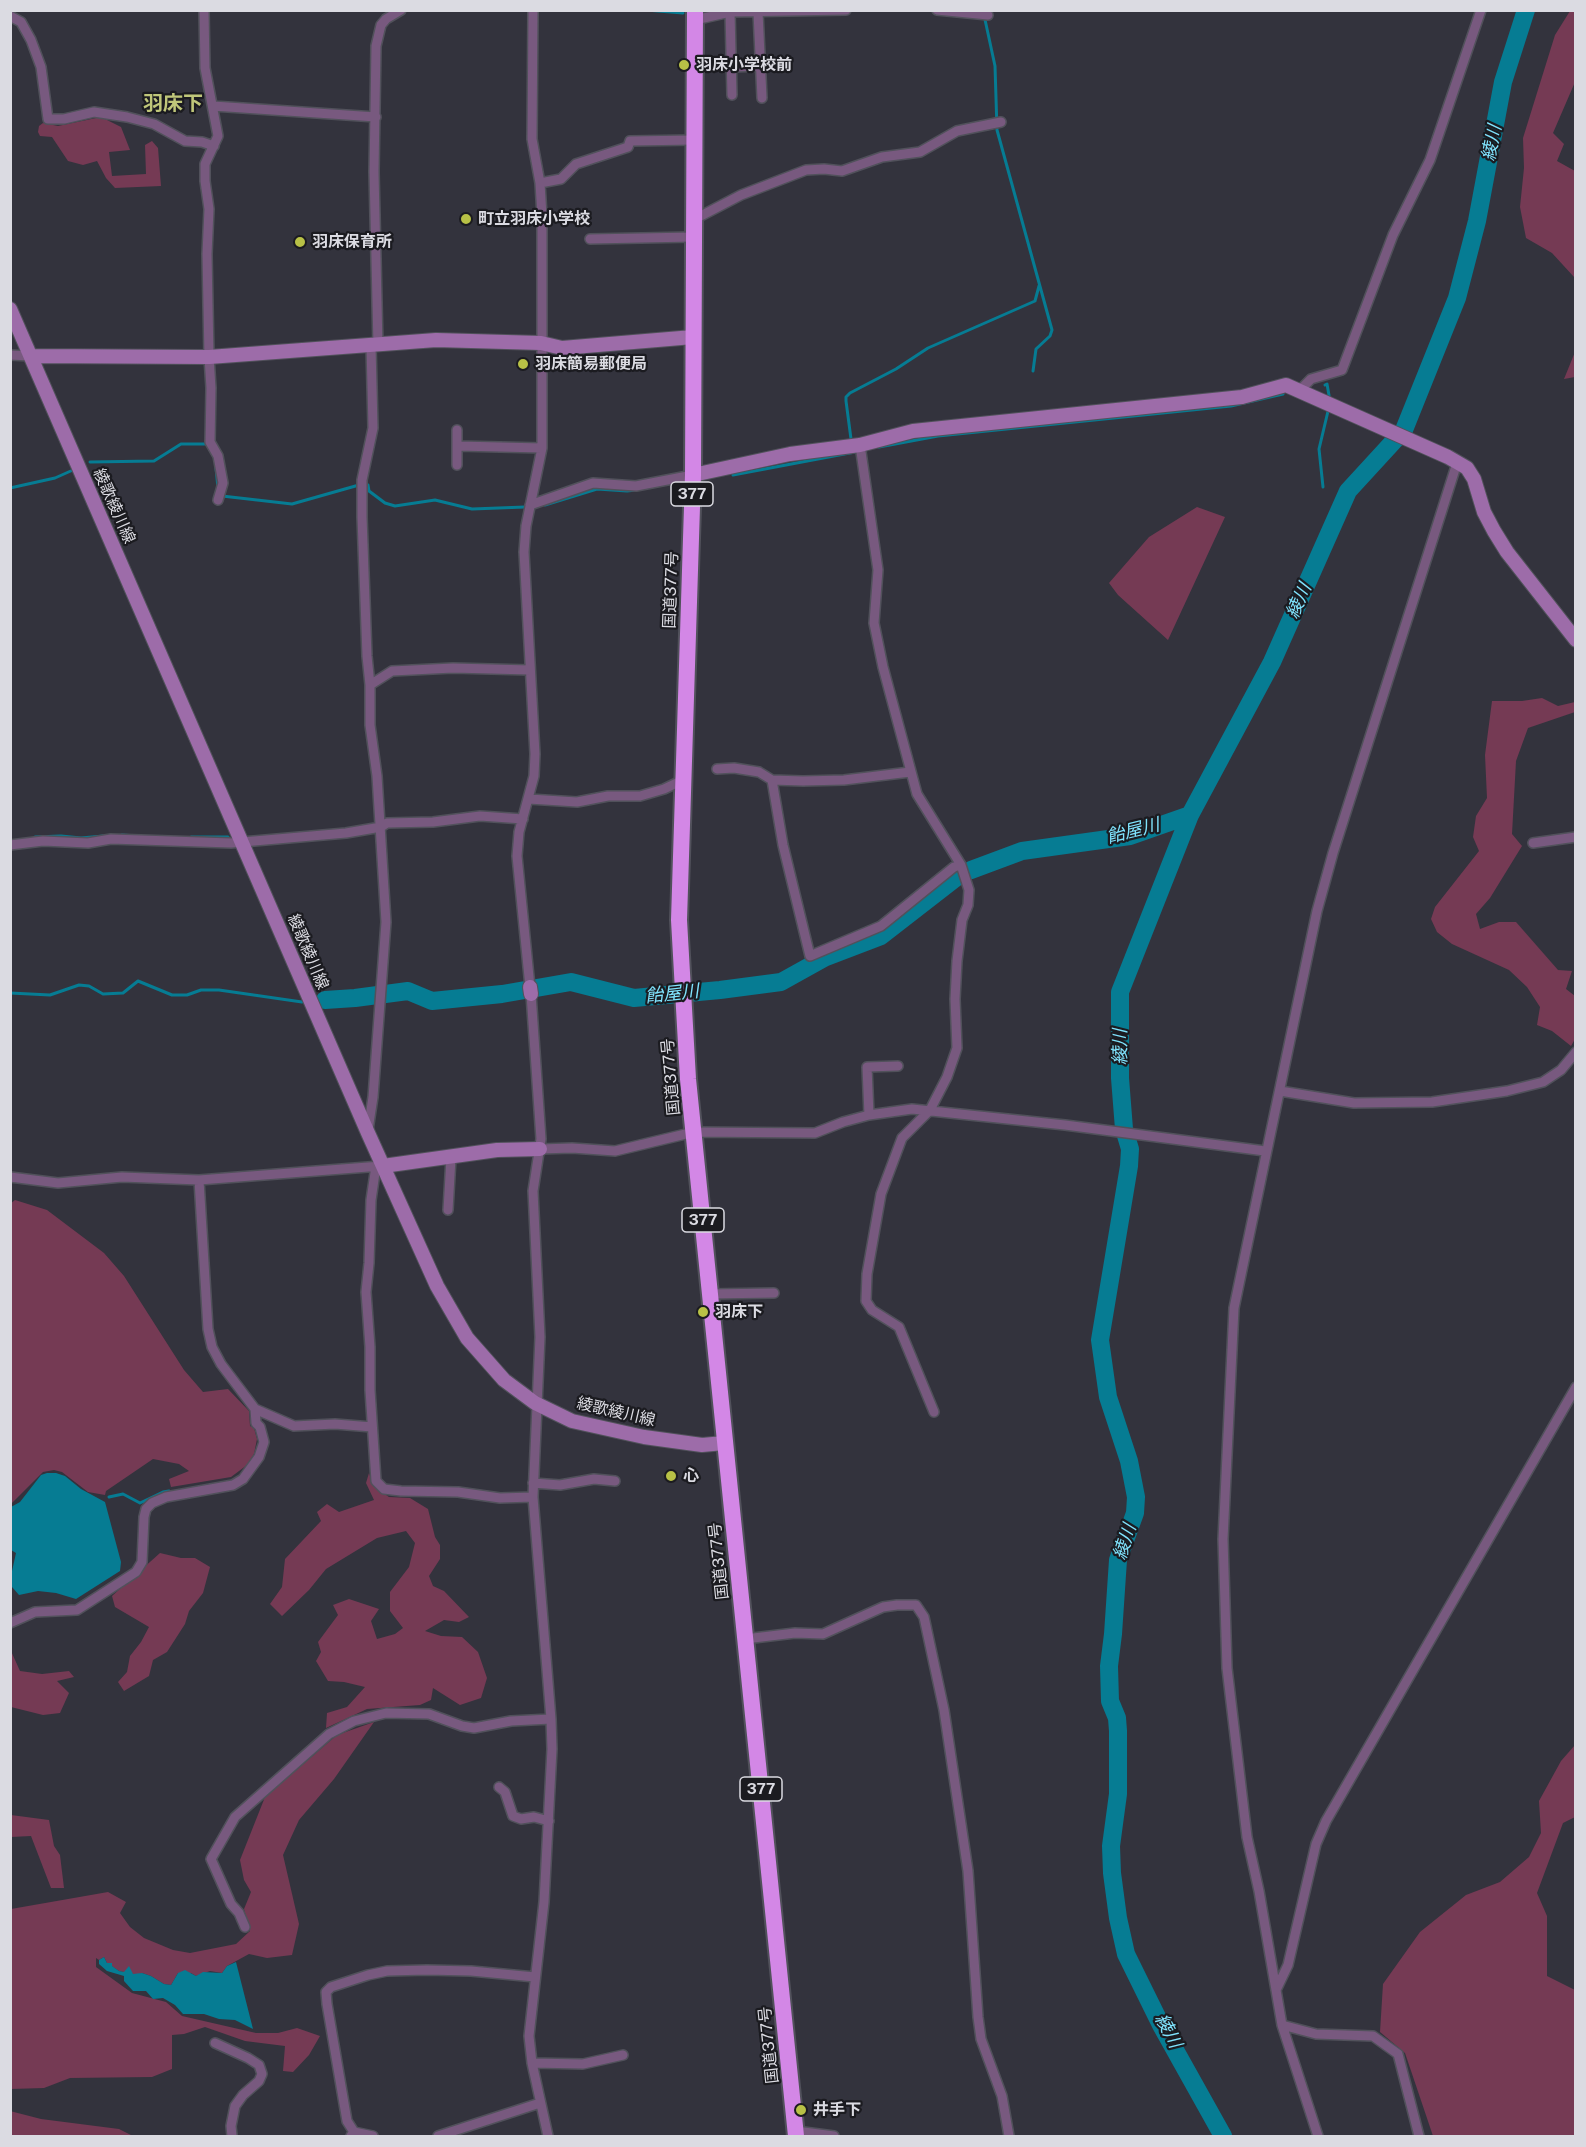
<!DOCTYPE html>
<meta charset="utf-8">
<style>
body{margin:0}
#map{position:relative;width:1586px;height:2147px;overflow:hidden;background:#33333d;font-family:"Public Sans",sans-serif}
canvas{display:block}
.frame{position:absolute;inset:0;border:12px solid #dbdbe2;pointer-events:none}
</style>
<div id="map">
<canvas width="1586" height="2147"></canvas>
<div class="frame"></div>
</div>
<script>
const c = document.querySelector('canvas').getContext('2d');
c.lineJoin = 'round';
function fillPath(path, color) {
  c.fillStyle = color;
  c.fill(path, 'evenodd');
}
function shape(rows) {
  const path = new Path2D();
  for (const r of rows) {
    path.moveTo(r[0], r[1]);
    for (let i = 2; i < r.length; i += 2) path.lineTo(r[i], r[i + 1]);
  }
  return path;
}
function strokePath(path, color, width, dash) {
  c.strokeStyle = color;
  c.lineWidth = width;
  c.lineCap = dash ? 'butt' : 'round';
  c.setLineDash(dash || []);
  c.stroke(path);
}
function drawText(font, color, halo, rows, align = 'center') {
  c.font = font + ' "Public Sans","Noto Sans JP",sans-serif';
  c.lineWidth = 4.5;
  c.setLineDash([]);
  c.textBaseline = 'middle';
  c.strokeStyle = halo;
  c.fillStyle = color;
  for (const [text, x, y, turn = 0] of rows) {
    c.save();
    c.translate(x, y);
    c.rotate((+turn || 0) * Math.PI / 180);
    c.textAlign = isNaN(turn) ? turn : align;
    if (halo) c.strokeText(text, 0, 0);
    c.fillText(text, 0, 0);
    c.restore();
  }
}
fillPath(shape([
 [1570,11,1575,11,1575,82,1553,133,1564,144,1557,161,1575,171,1575,299,1574,277,1552,253,1526,238,1520,207,1524,168,1523,138,1555,35],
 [101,117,121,127,130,150,109,152,112,176,146,174,145,145,152,141,158,148,161,186,115,188,106,178,97,161,83,165,68,161,52,137,40,136,38,132,39,126,43,123,58,126],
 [1575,352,1575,377,1564,379],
 [1197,507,1225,517,1168,640,1118,595,1109,583,1149,537],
 [1542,698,1558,706,1575,702,1575,712,1528,728,1516,761,1512,834,1522,846,1490,898,1476,914,1480,929,1499,922,1516,922,1558,970,1572,971,1566,989,1575,996,1575,1039,1571,1046,1552,1031,1537,1025,1540,1007,1527,987,1509,970,1452,944,1437,932,1431,919,1435,907,1479,851,1473,837,1476,816,1487,798,1485,755,1492,701,1522,701],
 [15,1200,47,1210,104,1253,124,1276,184,1370,203,1392,228,1389,249,1411,250,1426,254,1428,257,1439,254,1454,247,1465,231,1477,171,1487,169,1479,189,1471,179,1464,153,1459,106,1491,105,1495,88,1492,62,1472,54,1470,43,1472,11,1504,10,1204],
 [369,1473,373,1486,389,1497,410,1498,428,1509,435,1537,440,1545,440,1559,429,1576,433,1586,444,1591,469,1617,459,1622,444,1620,425,1631,441,1636,462,1637,478,1652,487,1678,481,1698,460,1705,433,1688,431,1700,420,1705,367,1709,326,1728,327,1713,347,1707,365,1687,344,1682,328,1681,316,1661,321,1652,318,1642,338,1615,333,1605,349,1599,379,1609,371,1621,377,1639,395,1634,403,1628,390,1611,390,1592,409,1567,415,1543,406,1531,377,1538,326,1569,309,1590,282,1616,270,1604,282,1587,285,1559,321,1521,317,1512,327,1504,339,1512,374,1500,366,1483],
 [160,1553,181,1558,195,1558,210,1567,203,1593,189,1611,185,1624,167,1652,153,1660,149,1676,124,1691,118,1682,127,1672,130,1656,141,1642,149,1627,115,1607,112,1596],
 [11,1651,20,1671,42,1674,69,1671,74,1677,57,1681,69,1693,60,1713,43,1715,11,1707],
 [374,1722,334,1779,299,1820,283,1855,299,1924,292,1955,267,1958,249,1954,227,1966,222,1973,210,1971,196,1976,191,1973,178,1973,171,1985,164,1984,151,1976,142,1973,138,1975,119,1971,107,1963,104,1957,99,1960,96,1958,96,1967,132,1993,166,2002,182,2016,256,2033,278,2033,297,2028,320,2036,309,2055,293,2072,283,2071,285,2046,245,2041,205,2027,184,2034,172,2035,172,2069,152,2077,70,2078,44,2088,11,2089,11,1909,108,1892,126,1902,120,1913,130,1927,144,1938,173,1950,190,1953,236,1944,250,1931,244,1909,251,1892,244,1880,240,1860,265,1797,337,1735],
 [1575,1745,1575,1817,1563,1823,1537,1893,1547,1916,1547,1976,1575,1990,1575,2136,1433,2136,1405,2053,1380,2032,1383,1984,1420,1932,1466,1895,1500,1882,1529,1857,1541,1833,1539,1801,1561,1761],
 [11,1815,49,1820,54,1846,60,1855,64,1888,51,1888,31,1836,11,1837],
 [10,2111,41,2119,119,2129,133,2136,11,2136]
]), '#753a54');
fillPath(shape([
 [47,1473,56,1473,65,1476,81,1489,105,1502,121,1562,120,1571,76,1599,56,1593,38,1591,19,1595,12,1587,12,1571,16,1553,11,1550,11,1507,20,1502,41,1475],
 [104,1957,107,1963,112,1963,112,1966,119,1971,124,1972,129,1966,133,1974,142,1973,151,1976,164,1984,171,1985,178,1973,185,1970,196,1976,203,1972,222,1973,227,1966,236,1962,253,2029,235,2020,219,2019,204,2014,183,2014,175,2005,163,1998,153,1999,146,1991,133,1991,124,1981,124,1976,107,1971,99,1964,99,1960]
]), '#067c93');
strokePath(shape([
 [646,10,683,13],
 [705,12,705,10],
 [984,15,995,66,997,130,1052,330,1050,336,1036,349,1033,371],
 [1325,385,1327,384,1330,401],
 [851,439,846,401,846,397,850,393,896,369,928,348,1035,301,1039,286],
 [879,447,938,436,1231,406,1283,394],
 [90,462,154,461,181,444,206,444,208,445],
 [216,468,218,488],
 [733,475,855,452],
 [368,485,369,491,385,503,395,506,435,500,472,509,525,507],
 [1323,487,1319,449,1329,407],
 [10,488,55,478,73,470],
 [222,496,292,504,359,485],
 [545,505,597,489,627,491,636,490],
 [122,835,136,836],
 [35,837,61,836,81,838,103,836],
 [191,837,228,837],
 [10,993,50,995,79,985,89,986,103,994,123,993,138,981,172,995,187,995,201,990,219,990,302,1002],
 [109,1497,123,1494,140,1503,163,1492,169,1491]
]), '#067c93', 3);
strokePath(shape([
 [971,870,1022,851,1130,836,1190,815],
 [325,1000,355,998,408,991,432,1001,502,994,571,982,634,998,720,990,781,982,826,957,881,936,957,877],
 [1223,2136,1161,2025,1126,1954,1118,1918,1112,1873,1111,1846,1118,1794,1118,1731,1117,1718,1110,1701,1109,1666,1113,1634,1118,1560,1135,1513,1136,1497,1129,1461,1108,1397,1100,1340,1129,1166,1130,1149,1124,1129,1120,1078,1120,992,1190,815,1272,662,1348,491,1404,430,1457,298,1477,221,1503,82,1526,10]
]), '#067c93', 18);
const street = shape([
 [204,10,205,68,218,136,205,164,205,181,209,209,207,254,209,357,211,388,210,442,218,456,223,483,218,500],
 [937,10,988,15],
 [730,12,732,95],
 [758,12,762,98],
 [10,16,21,22,31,40,41,67,48,119,64,119,94,112,127,117,154,124,185,141,202,142,214,146],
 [695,20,730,12,846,10],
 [732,67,760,66],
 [213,106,376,117],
 [540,183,561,179,576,164,628,147,630,141,694,140],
 [693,220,741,195,806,170,824,169,842,171,882,157,920,152,957,131,1001,122],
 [590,239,693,237],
 [378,346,374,172,376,46,381,25,386,19,401,10],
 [10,355,31,356],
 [1300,390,1311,379,1342,370,1393,235,1430,160,1481,10],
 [860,445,878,570,874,623,883,667,917,794,961,865,969,890,968,905,962,920,957,961,955,999,957,1048,947,1077,930,1110,902,1138,881,1194,867,1274,866,1301,872,1310,899,1327,934,1412],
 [458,446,542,448],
 [457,465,457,430],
 [530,505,593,483,636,486,693,475],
 [370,685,392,671,453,668,530,670],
 [717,769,734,768,759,772,772,780,803,781,844,780,910,772],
 [772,780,783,845,810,956,881,926,954,867,961,865],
 [529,799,577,802,608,796,640,796,664,789,683,780],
 [1533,843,1576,837],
 [10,845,43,841,88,843,111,839,231,843,346,833,381,827,387,823,433,822,480,816,523,819],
 [530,987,517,856,519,832,534,776,535,754,524,552,526,526,542,448,542,216,540,183,532,139,533,10],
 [531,994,541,1139,533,1191,540,1337,533,1497,551,1719,552,1749,544,1902,529,2036,532,2063,548,2136],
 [1280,1091,1354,1103,1432,1102,1507,1091,1543,1082,1561,1070,1576,1052],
 [869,1115,867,1067,898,1066],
 [368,1130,373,1097,386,922,377,776,370,725,370,685,367,656,362,517,362,480,373,428,371,346],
 [540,1149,572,1148,615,1151,694,1132,815,1133,843,1122,869,1115,912,1109,1065,1125,1265,1151],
 [376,1166,371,1200,369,1263,366,1292,370,1347,370,1390,376,1481,384,1489,401,1491,458,1492,500,1498,533,1497],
 [10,1177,58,1183,122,1177,199,1180,381,1166],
 [448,1210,451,1158],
 [710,1294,774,1293],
 [255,1409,294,1426,335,1424,372,1427],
 [533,1483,560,1485,594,1479,615,1481],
 [10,1623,35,1612,77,1610,136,1572,142,1562,144,1517,146,1509,152,1503,166,1497,233,1485,243,1479,259,1457,264,1442,260,1427,256,1423,255,1409,221,1364,212,1347,208,1329,199,1180],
 [745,1639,795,1633,823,1634,883,1607,897,1605,916,1605,924,1617,944,1710,968,1871,978,2017,981,2039,1002,2096,1009,2136],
 [499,1787,505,1792,513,1816,521,1819,534,1817,549,1821],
 [245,1927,239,1913,231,1904,211,1859,235,1817,329,1734,354,1721,386,1713,429,1714,462,1726,474,1728,511,1721,551,1719],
 [1277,1988,1288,1965,1316,1844,1326,1821,1576,1387],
 [1282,2025,1316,2034,1373,2036,1398,2054,1419,2136],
 [215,2043,248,2058,259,2065,262,2074,259,2081,243,2095,235,2106,231,2126,232,2136],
 [532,2063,583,2064,623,2055],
 [796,2131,834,2136],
 [354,2132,347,2121,327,2004,326,1992,331,1987,368,1975,387,1971,427,1970,471,1971,535,1977],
 [351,2136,354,2132,373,2136],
 [438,2136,540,2103],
 [1318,2136,1282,2025,1259,1891,1247,1837,1227,1668,1223,1539,1234,1308,1317,911,1333,853,1457,463]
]);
const secondary = shape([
 [10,309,368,1133,437,1286,467,1338,504,1380,535,1403,572,1421,644,1437,702,1445,724,1443],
 [31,356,209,357,436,340,541,343,562,348,693,337],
 [693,475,790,454,860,445,913,431,1242,397,1286,385,1448,457,1467,468,1474,479,1484,512,1494,531,1507,552,1576,640],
 [530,987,531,994],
 [383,1166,497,1150,540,1149]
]);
const highway = shape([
 [695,10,693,475,679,920,688,1079,796,2136]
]);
strokePath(street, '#51515b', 12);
strokePath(secondary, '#51515b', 16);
strokePath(highway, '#51515b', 20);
strokePath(street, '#78597f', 9);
strokePath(secondary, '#9d6ca9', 14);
strokePath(highway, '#d387e6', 16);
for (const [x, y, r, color] of [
 [684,65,6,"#b8c146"],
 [466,219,6,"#b8c146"],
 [300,242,6,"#b8c146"],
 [523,364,6,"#b8c146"],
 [703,1312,6,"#b8c146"],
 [671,1476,6,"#b8c146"],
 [801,2110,6,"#b8c146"]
]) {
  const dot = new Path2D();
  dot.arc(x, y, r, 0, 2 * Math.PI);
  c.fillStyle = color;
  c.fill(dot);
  strokePath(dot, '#1b1b20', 2);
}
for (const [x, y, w] of [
 [692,494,42],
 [703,1220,42],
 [761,1789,42]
]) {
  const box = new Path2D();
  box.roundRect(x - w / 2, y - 12, w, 24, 4.5);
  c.fillStyle = '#1b1b20';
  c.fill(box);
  strokePath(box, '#dbdbe2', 1.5);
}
drawText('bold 15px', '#dbdbe2', null, [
 ["377",692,494],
 ["377",703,1220],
 ["377",761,1789]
]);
drawText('bold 16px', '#dbdbe2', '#1b1b20', [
 ["羽床小学校前",696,65],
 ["町立羽床小学校",478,219],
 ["羽床保育所",312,242],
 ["羽床簡易郵便局",535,364],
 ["羽床下",715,1312],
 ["心",683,1476],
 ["井手下",813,2110]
], 'left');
drawText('16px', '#dbdbe2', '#1b1b20', [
 ["綾歌綾川線",114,506,66],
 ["国道377号",671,590,-88],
 ["綾歌綾川線",308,952,67],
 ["国道377号",671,1077,-95],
 ["綾歌綾川線",616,1412,13],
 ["国道377号",719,1561,-96],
 ["国道377号",769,2045,-96]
]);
drawText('italic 18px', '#80e4fe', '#1b1b20', [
 ["綾川",1492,143,-79],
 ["綾川",1299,601,-66],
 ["飴屋川",1133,831,-14],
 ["飴屋川",672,994,-6],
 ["綾川",1120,1047,-90],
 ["綾川",1125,1542,-72],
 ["綾川",1168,2031,62]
]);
drawText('bold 20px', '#c0c77a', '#1b1b20', [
 ["羽床下",173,104]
]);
</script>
